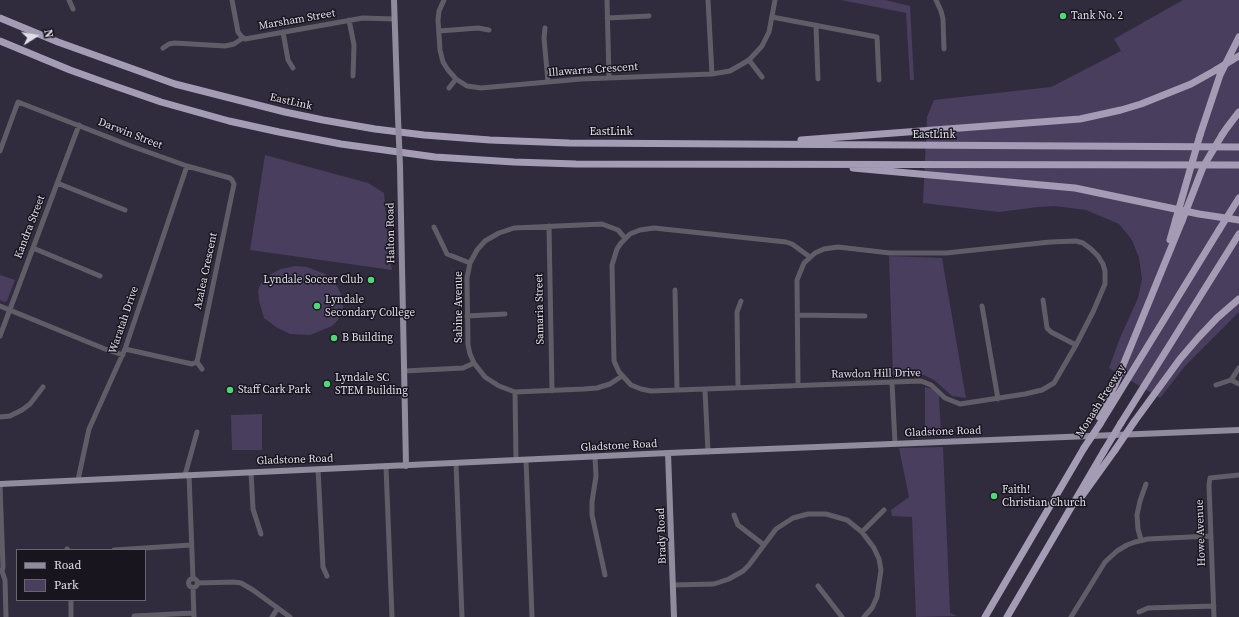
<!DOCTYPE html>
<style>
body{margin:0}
#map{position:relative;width:1239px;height:617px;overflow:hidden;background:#312b3e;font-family:"Source Serif 4",serif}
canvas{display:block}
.legend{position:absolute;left:16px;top:549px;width:130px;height:52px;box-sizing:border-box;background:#18151e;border:1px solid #68656f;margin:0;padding:5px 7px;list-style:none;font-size:12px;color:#e0dde9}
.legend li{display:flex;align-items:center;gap:8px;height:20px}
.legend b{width:20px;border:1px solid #68656f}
.north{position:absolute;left:16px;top:16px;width:40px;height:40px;-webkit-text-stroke:3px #18151e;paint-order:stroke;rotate:79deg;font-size:11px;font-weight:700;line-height:16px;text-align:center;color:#e0dde9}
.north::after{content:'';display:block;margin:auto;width:14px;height:18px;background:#e0dde9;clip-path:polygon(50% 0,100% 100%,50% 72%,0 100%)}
</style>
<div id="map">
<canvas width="1239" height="617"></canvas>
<ul class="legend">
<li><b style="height:5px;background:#918b9e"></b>Road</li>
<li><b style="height:11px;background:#493e5e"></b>Park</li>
</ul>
<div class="north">N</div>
</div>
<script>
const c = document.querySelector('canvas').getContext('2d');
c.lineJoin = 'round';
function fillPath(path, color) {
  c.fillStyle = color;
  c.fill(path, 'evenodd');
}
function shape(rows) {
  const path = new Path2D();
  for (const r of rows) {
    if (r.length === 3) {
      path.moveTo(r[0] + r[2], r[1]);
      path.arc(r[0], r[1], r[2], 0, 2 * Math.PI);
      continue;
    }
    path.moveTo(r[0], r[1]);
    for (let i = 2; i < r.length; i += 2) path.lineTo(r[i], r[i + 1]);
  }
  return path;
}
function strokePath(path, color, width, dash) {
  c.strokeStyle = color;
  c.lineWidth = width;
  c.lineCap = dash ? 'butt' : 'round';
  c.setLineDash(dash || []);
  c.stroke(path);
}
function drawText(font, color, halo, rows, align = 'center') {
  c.font = font + ' "Source Serif 4",serif';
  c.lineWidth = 3;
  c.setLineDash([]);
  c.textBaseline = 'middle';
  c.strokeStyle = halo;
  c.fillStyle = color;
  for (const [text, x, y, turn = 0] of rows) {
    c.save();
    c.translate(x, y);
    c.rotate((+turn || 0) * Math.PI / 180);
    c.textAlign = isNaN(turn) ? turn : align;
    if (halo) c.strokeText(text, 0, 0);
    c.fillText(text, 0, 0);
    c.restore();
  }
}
fillPath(shape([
 [841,0,885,0,910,6,914,80,910,80,906,13],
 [1183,0,1239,0,1239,312,1185,366,1160,398,1109,368,1120,338,1138,298,1142,279,1139,258,1132,240,1119,224,1086,210,1055,206,1038,207,999,212,923,203,927,117,934,100,1051,87,1121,51,1114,39],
 [265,155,368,183,384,193,390,261,392,270,250,250],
 [889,256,942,258,966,398,952,396,934,380,924,375,893,376],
 [295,266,307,267,325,274,336,284,341,294,343,308,338,320,332,326,310,335,290,334,276,327,264,318,259,301,258,290,261,283,271,274,281,269],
 [0,275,15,280,7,301,4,302,0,300],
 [925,387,932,389,939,396,941,433,925,434],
 [262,414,262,450,232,450,231,415],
 [943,447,950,613,957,616,916,617,912,517,892,516,891,510,909,497,899,448]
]), '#493e5e');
strokePath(shape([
 [69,0,73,9],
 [232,0,238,32,241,36,245,39,363,18,394,19],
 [444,0,439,11,438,20,440,50,443,62,448,70,456,79,467,86,481,88,581,79,712,74,730,71,749,60,762,46,769,32,775,0],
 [607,0,609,78],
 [708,0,712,74],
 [936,0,941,11,943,19,944,49],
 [772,17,877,37,879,80],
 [607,18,649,16],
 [349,20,354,45,353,76],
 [816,26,818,79],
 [545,28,544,38,548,82],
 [439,31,478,28,489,30],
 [283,32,288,60,293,68],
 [163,48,169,44,175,43,225,46,234,44,243,38],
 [749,60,762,77],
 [449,88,456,79],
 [0,151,18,102,131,146,187,166,230,178,232,180,234,184,197,362,192,364,125,349],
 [57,183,125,210],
 [549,226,552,391],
 [434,227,447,254,470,263],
 [33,248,100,276],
 [675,290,677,390],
 [1043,300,1047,328,1051,332,1076,345],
 [0,306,105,349,123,355],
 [982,306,998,399],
 [797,315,865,316],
 [467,316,505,314],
 [0,336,79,125],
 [197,362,202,369],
 [404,371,463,368,474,363],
 [622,376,610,384,597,388,584,389,515,392,499,386,485,377,474,363,470,354,468,345,467,278,470,263,477,250,485,241,499,233,514,228,602,224,618,230,625,238],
 [1231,380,1239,368],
 [892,382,895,444],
 [798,385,797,280,804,263,815,253,824,249,838,247,890,253,946,253,1050,242,1076,241,1083,243,1091,249,1098,256,1103,264,1105,271,1105,284,1093,312,1076,345,1054,383,1042,390,1025,394,960,404,945,398,931,385,921,381,651,391,641,389,631,385,619,372,614,361,612,265,617,249,621,243,630,234,640,230,654,228,786,242,792,244,810,257],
 [1216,385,1231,380,1239,384],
 [738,388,737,312,741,301],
 [705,390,708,452],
 [515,392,516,460],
 [0,417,10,416,22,410,30,404,43,387],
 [595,457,596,476,592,502,592,515,605,575],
 [526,460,532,617],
 [456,463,462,617],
 [386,467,392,617],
 [318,469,323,567,327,576],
 [251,472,253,509,261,534],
 [185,475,197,432],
 [189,475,193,579],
 [78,480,89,429,125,349,187,166],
 [0,484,3,567,2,571,5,580,6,617],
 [734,515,738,525,764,545],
 [862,532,884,510],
 [1141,540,1138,529,1137,515,1140,501,1146,484],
 [67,549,68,550],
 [114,550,191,545],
 [193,583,4.5],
 [198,583,234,582,241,583,253,590,290,617],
 [674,585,714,584,729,579,743,571,749,565,776,529,793,518,808,514,826,514,847,520,862,532,874,548,879,559,881,570,877,597,872,608,864,617],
 [818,586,842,617],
 [193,588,194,617],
 [71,600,71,617],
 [1139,612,1148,608,1214,606],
 [134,616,194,613],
 [272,617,278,608],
 [1071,617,1105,562,1117,551,1127,545,1135,542,1148,539,1211,536],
 [1214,617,1209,485,1210,478,1239,475]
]), '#605d67', 5);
strokePath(shape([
 [394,0,398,118],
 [400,166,406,466],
 [668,453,674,617],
 [0,484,668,453,1239,430]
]), '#918b9e', 6);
strokePath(shape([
 [0,18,58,42,175,84,285,112,323,120,375,129,424,135,490,140,569,143,1239,147],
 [0,41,70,70,109,84,161,102,229,121,279,132,341,144,435,157,514,162,576,164,1239,165],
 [1232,60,1239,56],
 [1200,135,1220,75,1239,37],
 [1222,135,1226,129,1239,112],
 [801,140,1080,119,1121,110,1141,104,1191,84,1216,70],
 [853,168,1075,188,1199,214,1239,220],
 [1170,240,1176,219],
 [1099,417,1115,385,1182,221],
 [1134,422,1180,359,1198,338,1217,318,1239,299],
 [1121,423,1239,234],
 [1100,424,1219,230],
 [1082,496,1115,450],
 [985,617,1084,448],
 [1007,617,1104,451]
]), '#a49cb4', 7);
strokePath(shape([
 [398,118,400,166]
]), '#918b9e', 6);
strokePath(shape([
 [1216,70,1232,60],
 [1176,219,1200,135],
 [1182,221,1203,167,1222,135],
 [1219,230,1239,198],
 [1084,448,1100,424],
 [1115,450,1134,422],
 [1104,451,1121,423]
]), '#a49cb4', 7);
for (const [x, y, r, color] of [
 [1063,16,4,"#4fd675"],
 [371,280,4,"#4fd675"],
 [317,306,4,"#4fd675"],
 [334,338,4,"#4fd675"],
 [327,384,4,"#4fd675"],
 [230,390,4,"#4fd675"],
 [994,496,4,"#4fd675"]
]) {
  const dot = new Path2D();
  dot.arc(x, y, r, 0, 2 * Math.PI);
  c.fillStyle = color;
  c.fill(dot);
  strokePath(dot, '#18151e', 1.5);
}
drawText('11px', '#e0dde9', '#18151e', [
 ["Tank No. 2",1071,16],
 ["Lyndale Soccer Club",363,280,"right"],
 ["Lyndale",325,300],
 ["Secondary College",325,313],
 ["B Building",342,338],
 ["Lyndale SC",335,378],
 ["STEM Building",335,391],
 ["Staff Cark Park",238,390],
 ["Faith!",1002,490],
 ["Christian Church",1002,503]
], 'left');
drawText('11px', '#e0dde9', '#18151e', [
 ["Marsham Street",297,20,-10],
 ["Illawarra Crescent",593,70,-4],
 ["EastLink",291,102,13],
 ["EastLink",611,132],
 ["Darwin Street",130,134,21],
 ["EastLink",934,135],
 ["Kandra Street",30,227,-69],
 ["Halton Road",391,233,-91],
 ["Azalea Crescent",206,271,-78],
 ["Sabine Avenue",459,307,-90],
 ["Samaria Street",540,309,-91],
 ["Waratah Drive",124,320,-71],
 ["Rawdon Hill Drive",876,374,-1],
 ["Monash Freeway",1101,401,-58],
 ["Gladstone Road",943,432,-2],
 ["Gladstone Road",619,446,-3],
 ["Gladstone Road",295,460,-2],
 ["Howe Avenue",1201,533,-92],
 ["Brady Road",662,536,-92]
]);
</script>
